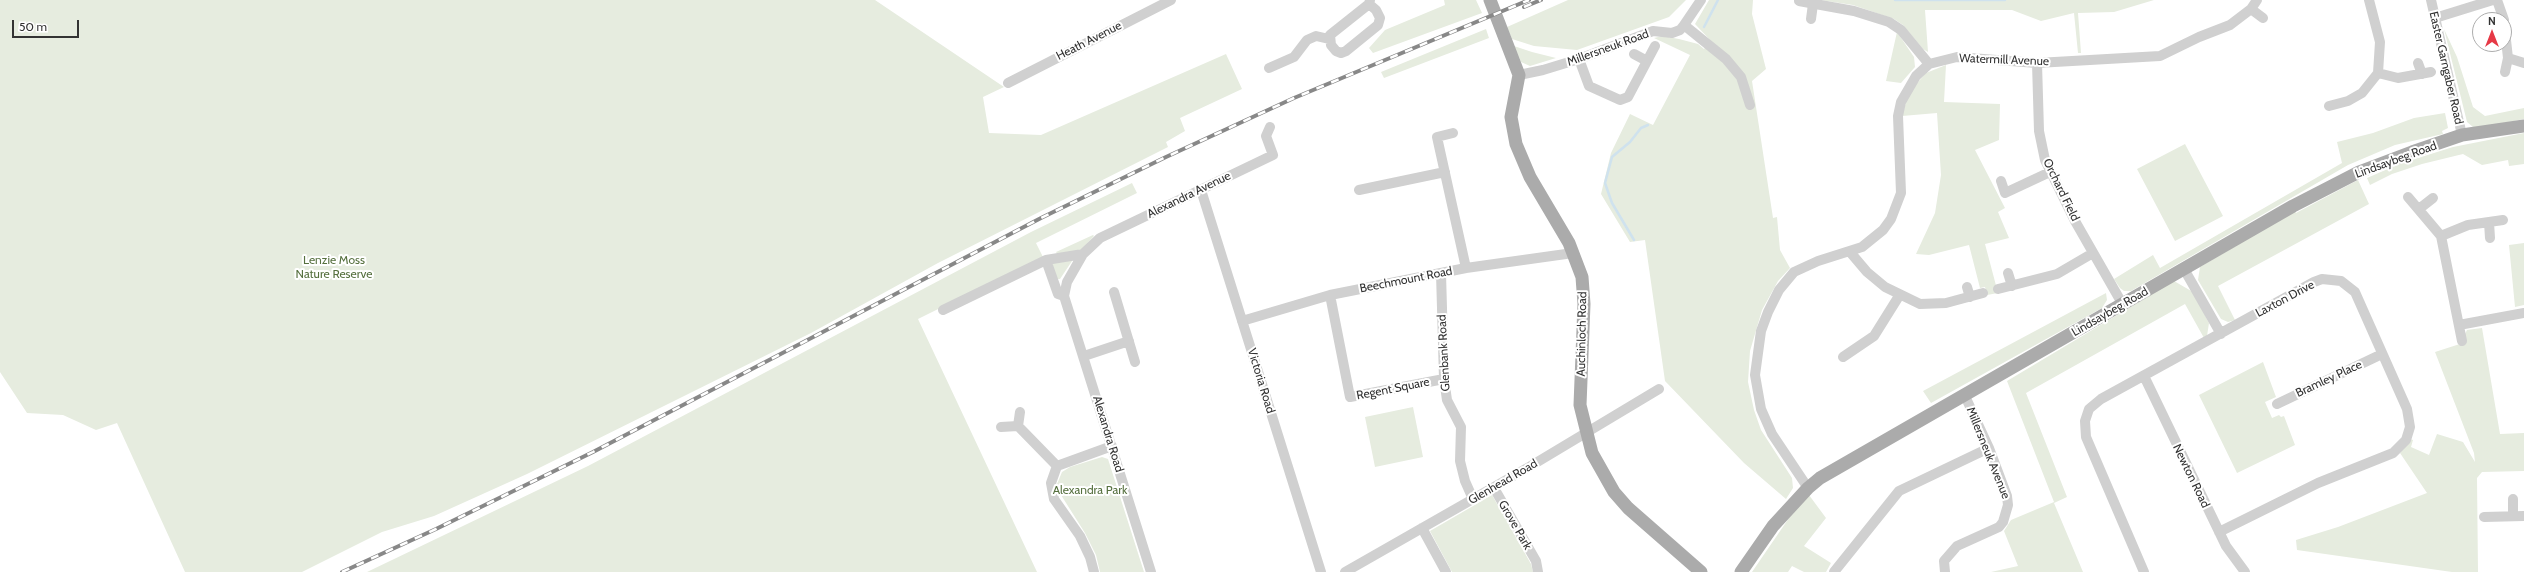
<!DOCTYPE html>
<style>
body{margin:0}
#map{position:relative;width:2524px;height:572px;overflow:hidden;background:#fff;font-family:Cabin,sans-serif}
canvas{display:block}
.north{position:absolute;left:2472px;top:12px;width:40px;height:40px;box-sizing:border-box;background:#fff;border:1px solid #adadad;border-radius:50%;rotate:0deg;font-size:11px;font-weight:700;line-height:16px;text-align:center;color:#333}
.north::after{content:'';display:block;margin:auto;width:14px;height:18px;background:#e63946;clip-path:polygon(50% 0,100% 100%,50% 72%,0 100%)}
.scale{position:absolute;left:12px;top:20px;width:67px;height:18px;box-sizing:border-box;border:2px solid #333;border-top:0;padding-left:5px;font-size:12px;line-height:14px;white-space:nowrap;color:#333;-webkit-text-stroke:3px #fff;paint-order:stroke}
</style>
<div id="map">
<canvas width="2524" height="572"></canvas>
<div class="north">N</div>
<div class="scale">50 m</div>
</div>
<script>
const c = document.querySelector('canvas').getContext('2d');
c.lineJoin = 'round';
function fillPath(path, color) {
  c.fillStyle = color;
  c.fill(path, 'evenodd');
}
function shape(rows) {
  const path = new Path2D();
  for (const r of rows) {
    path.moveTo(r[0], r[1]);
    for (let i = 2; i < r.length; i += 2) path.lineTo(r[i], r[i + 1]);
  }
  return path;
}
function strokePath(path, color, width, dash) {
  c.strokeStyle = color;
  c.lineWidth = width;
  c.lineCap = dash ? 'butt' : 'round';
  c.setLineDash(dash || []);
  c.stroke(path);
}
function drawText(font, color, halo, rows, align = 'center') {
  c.font = font + ' Cabin,sans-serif';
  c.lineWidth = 4;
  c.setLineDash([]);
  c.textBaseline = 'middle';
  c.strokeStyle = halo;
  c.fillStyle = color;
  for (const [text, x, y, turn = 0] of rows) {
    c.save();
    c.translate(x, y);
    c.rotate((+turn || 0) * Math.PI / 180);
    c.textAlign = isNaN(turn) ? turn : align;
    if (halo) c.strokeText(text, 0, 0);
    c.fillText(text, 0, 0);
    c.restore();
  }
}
fillPath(shape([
 [0,0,875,0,1004,87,983,97,989,133,1041,135,1226,54,1242,89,1180,118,1185,131,1166,142,1168,147,938,263,811,333,527,474,434,516,382,532,302,572,185,572,117,423,96,430,63,415,27,413,0,372],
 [1444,0,1476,0,1482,13,1373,53,1369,48,1385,30,1445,5],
 [1568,0,1686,0,1669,17,1577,50,1534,46,1512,39,1507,27],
 [1709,0,1753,0,1752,14,1766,69,1752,81,1773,218,1777,217,1780,250,1790,268,1778,281,1762,310,1750,351,1748,382,1754,410,1761,430,1792,478,1793,488,1786,499,1744,463,1665,381,1645,240,1630,242,1601,194,1611,153,1630,114,1653,125,1690,55,1654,38,1662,36,1679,39,1698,44,1704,49,1711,41,1695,24],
 [1820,0,2154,0,2114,12,2078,13,2081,53,2078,53,2074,13,2041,21,2012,10,1925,10,1928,52,1923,49,1903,25,1894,19,1853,5],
 [1486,29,1489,38,1384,78,1381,72],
 [2444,29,2457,57,2473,107,2485,116,2524,108,2524,119,2479,128,2473,127,2467,122],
 [1897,32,1914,57,1915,67,1901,83,1886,81],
 [1514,46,1532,52,1556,58,1530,66,1521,62],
 [1946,65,1944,102,2000,104,1999,140,1975,150,2005,208,1998,212,2009,238,1985,244,1998,293,1987,295,1985,287,1980,288,1969,245,1929,255,1916,254,1935,213,1941,175,1937,113,1902,116,1909,92,1926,73],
 [2445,113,2448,128,2442,131,2443,134,2395,145,2348,165,2131,291,2124,291,2120,288,2114,279,2153,255,2160,268,2342,163,2337,142,2373,133,2414,118],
 [2524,133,2524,164,2509,166,2508,160,2482,165,2463,154,2422,164,2392,174,2370,185,2367,178,2399,164,2453,147],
 [2185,144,2223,216,2175,241,2137,169],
 [2358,180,2369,204,2218,286,2235,320,2228,322,2221,319,2198,280,2200,267,2295,211,2296,213],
 [1132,183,1137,193,1036,243,1043,257,918,319,1037,572,367,572,588,466,1031,232],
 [1093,235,1094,236,1081,250,1058,255,1056,252],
 [2524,243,2524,305,2515,307,2509,245],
 [1074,258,1060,279,1056,279,1051,261],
 [2174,281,2193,292,2209,323,2207,336,2204,338,2185,304,2026,393,2067,497,2054,503,2083,572,1991,572,2018,566,2004,531,2011,520,2054,502,2007,381],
 [2106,293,2107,300,2102,308,1931,403,1923,391],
 [2482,328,2500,434,2524,433,2524,471,2482,472,2477,478,2478,572,2452,572,2297,550,2296,540,2338,527,2427,493,2400,453,2410,439,2413,440,2411,447,2429,455,2437,434,2463,442,2475,462,2474,453,2435,352,2466,342,2465,334,2467,330],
 [2263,362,2276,397,2265,402,2272,418,2279,415,2281,417,2284,416,2295,445,2237,473,2199,395],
 [1413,407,1423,457,1375,467,1365,417],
 [1102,457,1108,459,1144,572,1100,572,1096,555,1085,533,1061,495,1057,484,1062,472,1070,467],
 [1492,495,1531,564,1533,572,1452,572,1430,531],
 [1809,495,1826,518,1804,546,1831,563,1826,572,1804,572,1792,566,1788,572,1752,572,1789,518]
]), '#e6ecdf');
strokePath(shape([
 [1895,0,2005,0],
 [1704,27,1718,0],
 [1634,240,1612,203,1605,183,1612,157,1630,142,1641,128,1648,125]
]), '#cfe2ee', 2.5);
strokePath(shape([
 [2431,0,2462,135],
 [2497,0,2504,20],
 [1799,1,1854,11,1889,22,1901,30,1929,64],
 [1369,4,1376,10,1380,18,1378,25,1346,51,1341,53,1336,51,1331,45,1330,35,1369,4,1370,0],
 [2251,9,2263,18],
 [2435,18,2493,0],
 [1811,19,1813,4],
 [2504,22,2508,58,2524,63],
 [1684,25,1701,0],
 [1634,54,1647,61],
 [1579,59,1589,86,1620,100,1628,97,1655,46],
 [2037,63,2039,131,2045,160,2075,221,2123,305],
 [2418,63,2422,74],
 [1269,68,1294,57,1307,40,1316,36,1329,39],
 [2505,72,2508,58],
 [2378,73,2398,78,2431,72],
 [1519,75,1543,70,1579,59,1653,31,1672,33,1680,30,1684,25,1726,59,1741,77,1750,105],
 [1008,83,1171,0],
 [2329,106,2348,101,2362,93,2378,73,2380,42,2369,0],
 [1453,133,1437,137,1466,268],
 [2001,181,2005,193,2050,172],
 [1201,190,1321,572],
 [1359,190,1445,172],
 [2408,197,2441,236,2462,341],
 [2419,209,2433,198],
 [2489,222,2490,238],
 [2441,236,2468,225,2503,220],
 [1850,252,1867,272,1885,287,1920,304,1946,303,1983,293],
 [1046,260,1058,294,1064,296,1151,572],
 [2184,269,2221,334],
 [1441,273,1444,379,1447,400,1461,427,1460,461,1465,481,1473,499],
 [2008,273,2012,286],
 [1967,287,1970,297],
 [1998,289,2057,274,2093,253],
 [1114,292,1135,362],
 [1330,295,1350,397,1444,379],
 [1064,296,1067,282,1083,254],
 [943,310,1046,260,1083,254,1100,238,1273,155,1266,136,1270,127],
 [1242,321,1330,295,1466,268,1573,253],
 [2459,325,2524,313],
 [1084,356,1129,341],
 [1843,357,1874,336,1899,296],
 [2144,376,2226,546,2245,572],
 [2277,404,2382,354],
 [1018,426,1057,466],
 [1001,427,1018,426,1020,412],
 [1494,488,1536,561,1538,572],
 [1808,488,1772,434,1761,409,1755,375,1761,331,1768,312,1779,290,1794,272,1818,261,1862,247,1883,230,1891,219,1901,193,1898,116,1901,102,1916,76,1929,64,1957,57,2037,63,2160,56,2199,37,2230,25,2251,9,2257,0],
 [2513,499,2513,516],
 [2484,517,2524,516],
 [1422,528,1446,572],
 [1094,572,1090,557,1080,536,1054,499,1051,483,1057,466,1112,446],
 [1345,572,1529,467,1659,389],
 [1834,572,1899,491,1989,448],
 [1945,572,1944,561,1957,546,1999,527,2003,522,2008,505,2007,496,1989,448,1965,396],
 [2144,572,2086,437,2085,421,2089,409,2101,399,2314,282,2322,279,2341,281,2355,292,2407,409,2410,427,2406,440,2393,453,2318,483,2219,532]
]), '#d0d0d0', 10);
strokePath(shape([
 [1490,0,1519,75,1511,117,1516,144,1530,177,1569,243,1582,277,1584,304,1580,405,1592,453,1614,492,1628,508,1701,572],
 [1741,572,1773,526,1808,488,1820,478,2293,206,2359,172,2412,152,2462,135,2524,126]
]), '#ababab', 13);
const rail = shape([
 [1524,7,1541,0],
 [342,572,436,529,593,452,1041,218,1166,157,1294,98,1529,0]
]);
strokePath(rail, '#888', 4);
strokePath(rail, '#fff', 2.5, [8]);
drawText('12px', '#333', '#fff', [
 ["Heath Avenue",1089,41,-27],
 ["Millersneuk Road",1608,48,-20],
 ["Watermill Avenue",2004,60,2],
 ["Easter Garngaber Road",2446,68,77],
 ["Lindsaybeg Road",2396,160,-20],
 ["Orchard Field",2061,190,64],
 ["Alexandra Avenue",1189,195,-26],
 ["Beechmount Road",1406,280,-11],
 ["Laxton Drive",2285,299,-28],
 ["Lindsaybeg Road",2110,312,-30],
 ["Auchinloch Road",1582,334,-89],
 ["Glenbank Road",1444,353,-93],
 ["Bramley Place",2329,379,-25],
 ["Victoria Road",1261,381,73],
 ["Regent Square",1393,389,-11],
 ["Alexandra Road",1108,434,73],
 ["Millersneuk Avenue",1988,453,68],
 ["Newton Road",2191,476,64],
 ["Glenhead Road",1503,482,-30],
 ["Grove Park",1515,525,60]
]);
drawText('12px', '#56703f', '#fff', [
 ["Lenzie Moss",334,260],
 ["Nature Reserve",334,274],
 ["Alexandra Park",1090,490]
]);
</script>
